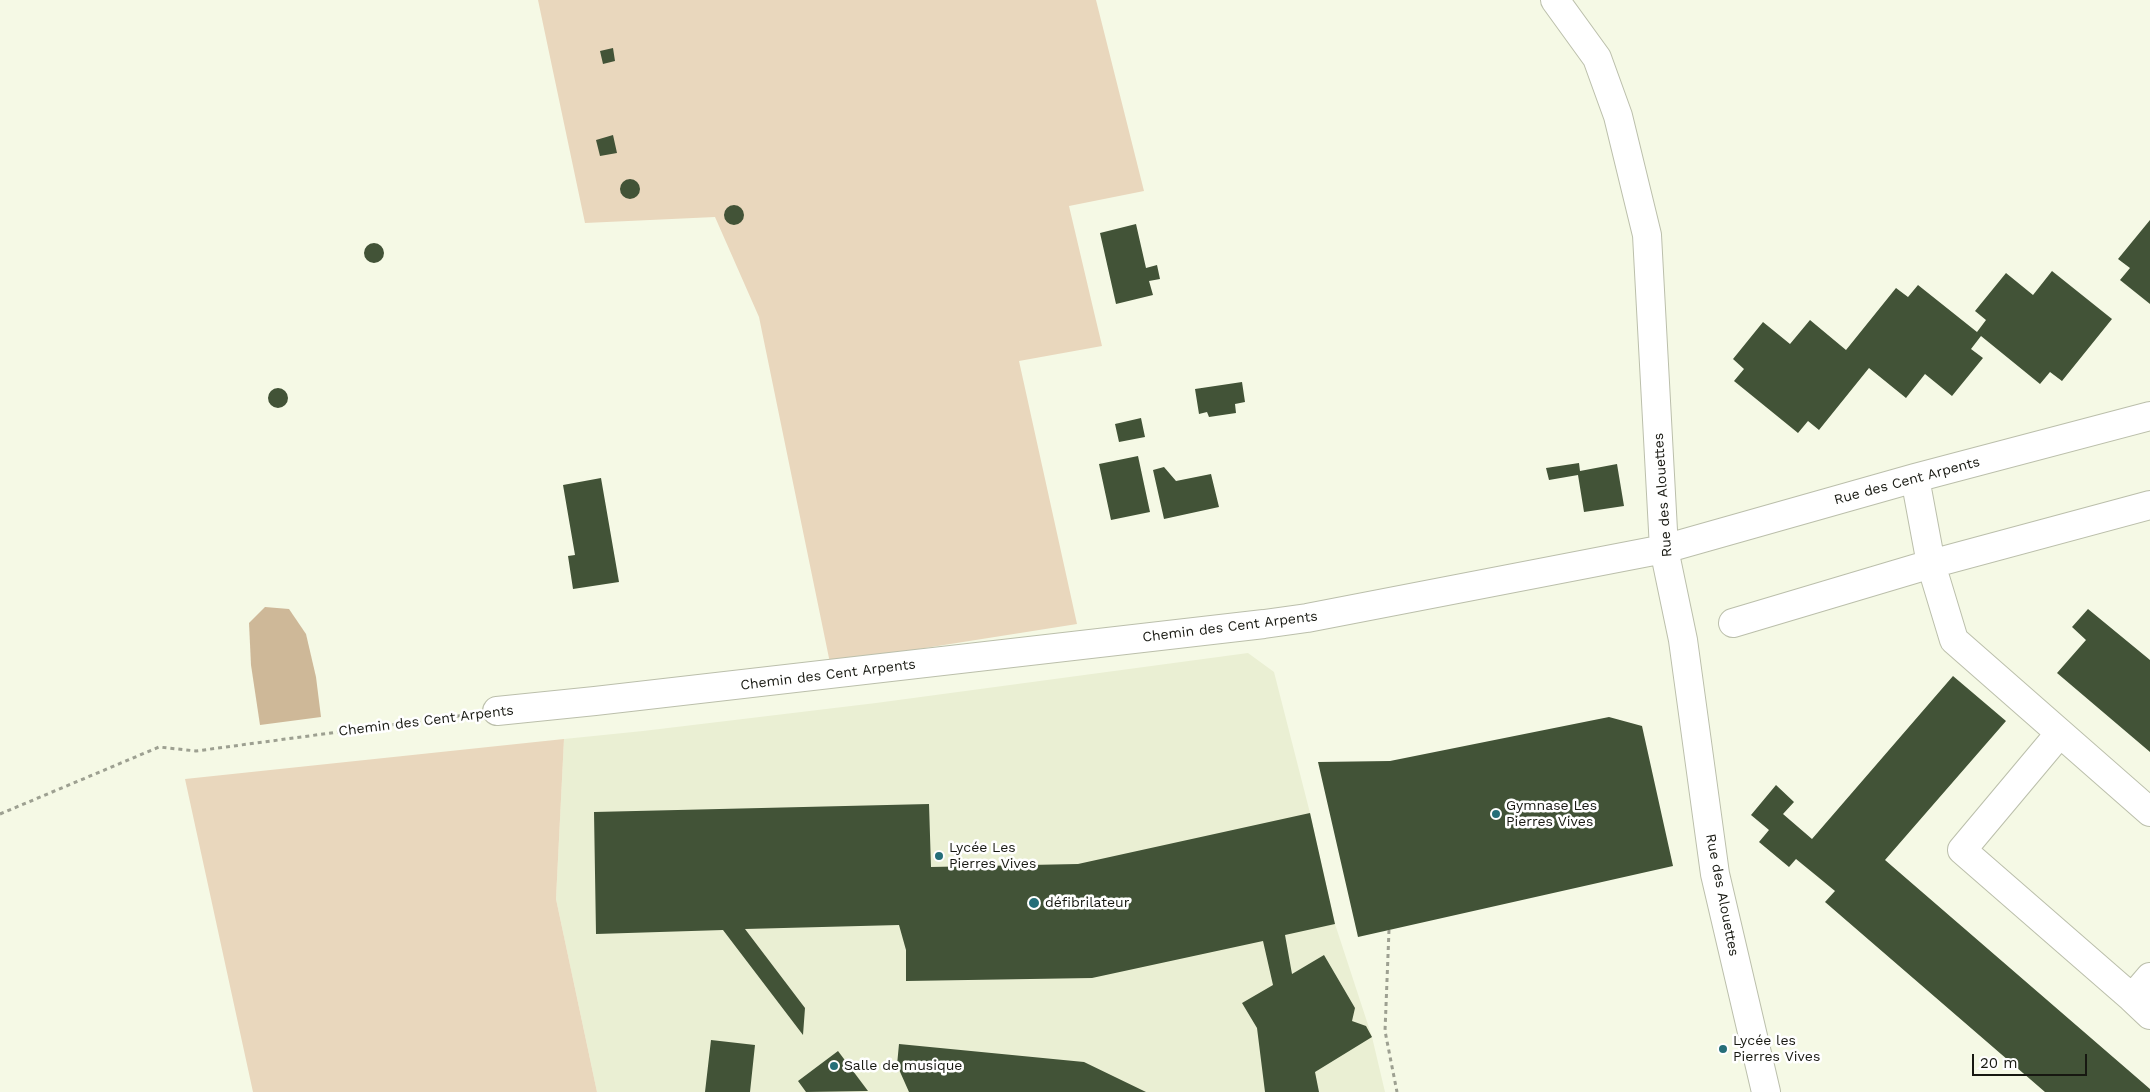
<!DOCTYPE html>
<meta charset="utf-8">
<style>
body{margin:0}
#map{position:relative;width:2150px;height:1092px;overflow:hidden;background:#f5f9e5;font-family:"Work Sans",sans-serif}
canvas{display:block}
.scale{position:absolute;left:1972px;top:1054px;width:115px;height:22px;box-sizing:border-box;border:2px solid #171811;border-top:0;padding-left:6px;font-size:15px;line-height:18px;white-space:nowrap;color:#171811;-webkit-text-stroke:4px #fff;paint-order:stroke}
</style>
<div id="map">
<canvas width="2150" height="1092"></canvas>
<div class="scale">20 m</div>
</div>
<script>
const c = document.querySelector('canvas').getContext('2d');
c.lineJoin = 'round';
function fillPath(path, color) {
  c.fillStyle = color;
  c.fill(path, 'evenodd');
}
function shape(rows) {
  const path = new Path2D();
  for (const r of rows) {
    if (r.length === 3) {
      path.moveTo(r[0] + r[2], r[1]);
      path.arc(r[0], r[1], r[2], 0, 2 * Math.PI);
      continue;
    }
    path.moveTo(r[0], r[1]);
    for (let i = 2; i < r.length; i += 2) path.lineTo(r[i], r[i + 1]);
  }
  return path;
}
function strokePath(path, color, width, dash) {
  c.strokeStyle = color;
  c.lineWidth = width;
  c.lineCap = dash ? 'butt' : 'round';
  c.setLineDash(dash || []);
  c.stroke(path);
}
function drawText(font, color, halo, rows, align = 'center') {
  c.font = font + ' "Work Sans",sans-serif';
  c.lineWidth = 5;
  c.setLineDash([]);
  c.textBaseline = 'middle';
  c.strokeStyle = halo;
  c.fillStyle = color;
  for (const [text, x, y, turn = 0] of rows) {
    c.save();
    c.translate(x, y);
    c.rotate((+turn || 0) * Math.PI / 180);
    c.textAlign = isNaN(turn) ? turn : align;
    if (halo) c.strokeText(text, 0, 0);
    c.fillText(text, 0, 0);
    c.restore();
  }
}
fillPath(shape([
 [1248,653,1274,672,1310,813,1335,924,1372,1037,1385,1092,597,1092,556,899,564,739,643,731,876,703]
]), '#eaefd3');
fillPath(shape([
 [538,0,1096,0,1144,191,1069,206,1102,346,1019,361,1077,624,830,663,759,317,715,217,585,223],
 [564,739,556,899,597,1092,253,1092,185,779]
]), '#e9d7bd');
fillPath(shape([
 [265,607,289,609,306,634,316,677,321,717,260,725,251,665,249,623]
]), '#ceb898');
fillPath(shape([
 [613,48,615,61,603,64,600,51],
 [613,135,617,153,600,156,596,140],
 [630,189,10],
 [734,215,10],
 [2150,220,2150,304,2120,280,2130,268,2118,259],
 [1136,224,1146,268,1157,265,1160,279,1149,281,1153,295,1116,304,1100,233],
 [374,253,10],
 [2052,271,2112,319,2062,381,2050,372,2040,384,1981,336,1971,349,1983,358,1952,396,1925,374,1906,398,1869,368,1819,430,1808,421,1798,433,1734,381,1744,369,1733,359,1763,322,1790,344,1810,320,1846,350,1896,288,1908,297,1918,285,1977,332,1986,320,1975,311,2006,273,2033,295],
 [1242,382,1245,402,1235,404,1236,413,1209,417,1207,412,1199,414,1195,389],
 [278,398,10],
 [1141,418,1145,437,1119,442,1115,424],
 [1138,456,1150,512,1111,520,1099,464],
 [1579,463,1580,471,1617,464,1624,506,1584,512,1578,475,1549,480,1546,468],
 [1164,467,1176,481,1211,474,1219,507,1164,519,1153,470],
 [601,478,619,582,573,589,568,556,575,555,563,485],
 [2088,609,2150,660,2150,752,2057,673,2086,640,2072,627],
 [1953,676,2006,721,1885,860,2150,1089,2150,1092,2045,1092,1825,902,1835,891,1796,859,1789,867,1759,842,1769,830,1751,815,1776,785,1794,802,1783,814,1812,839],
 [1609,717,1642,726,1673,866,1358,937,1318,762,1390,761],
 [929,804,931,867,1078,864,1310,813,1335,924,1285,935,1292,974,1324,955,1355,1008,1352,1021,1366,1026,1372,1037,1315,1072,1319,1092,1265,1092,1257,1028,1242,1003,1273,985,1263,941,1092,978,906,981,906,950,899,925,745,929,805,1008,803,1035,723,930,596,934,594,812],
 [711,1040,755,1045,750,1092,705,1092],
 [899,1044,1084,1062,1146,1092,909,1092,897,1065],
 [838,1051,868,1091,806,1092,798,1081]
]), '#425337');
const minor = shape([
 [1555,0,1597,58,1618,116,1647,235,1664,549,1683,640,1715,874,1766,1092],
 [1915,478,1931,564,1954,640,2150,812],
 [1733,623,1931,564,2150,505],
 [497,711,595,701,1264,624,1307,618,1664,549,1915,478,2150,416],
 [2060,733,1962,850,2132,998],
 [2150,977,2132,998,2150,1015]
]);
strokePath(minor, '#bbbfab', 30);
strokePath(shape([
 [0,814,159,747,196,751,466,715],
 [1389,930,1385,1031,1397,1092]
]), '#9da091', 3, [4, 4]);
strokePath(minor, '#fff', 28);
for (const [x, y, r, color] of [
 [1496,814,5,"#256e78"],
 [939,856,5,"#256e78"],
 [1034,903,6,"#256e78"],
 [1723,1049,5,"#256e78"],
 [834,1066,5,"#256e78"]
]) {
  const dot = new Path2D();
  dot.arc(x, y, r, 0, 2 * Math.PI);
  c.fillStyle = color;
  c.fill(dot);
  strokePath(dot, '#fff', 2);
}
drawText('14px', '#171811', '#fff', [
 ["Rue des Cent Arpents",1907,481,-15],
 ["Rue des Alouettes",1663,495,-94],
 ["Chemin des Cent Arpents",1230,627,-7],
 ["Chemin des Cent Arpents",828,675,-7],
 ["Chemin des Cent Arpents",426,721,-7],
 ["Rue des Alouettes",1722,895,79]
]);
drawText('14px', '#171811', '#fff', [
 ["Gymnase Les",1506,806],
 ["Pierres Vives",1506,822],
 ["Lycée Les",949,848],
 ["Pierres Vives",949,864],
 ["défibrilateur",1045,903],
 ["Lycée les",1733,1041],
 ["Pierres Vives",1733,1057],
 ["Salle de musique",844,1066]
], 'left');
</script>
